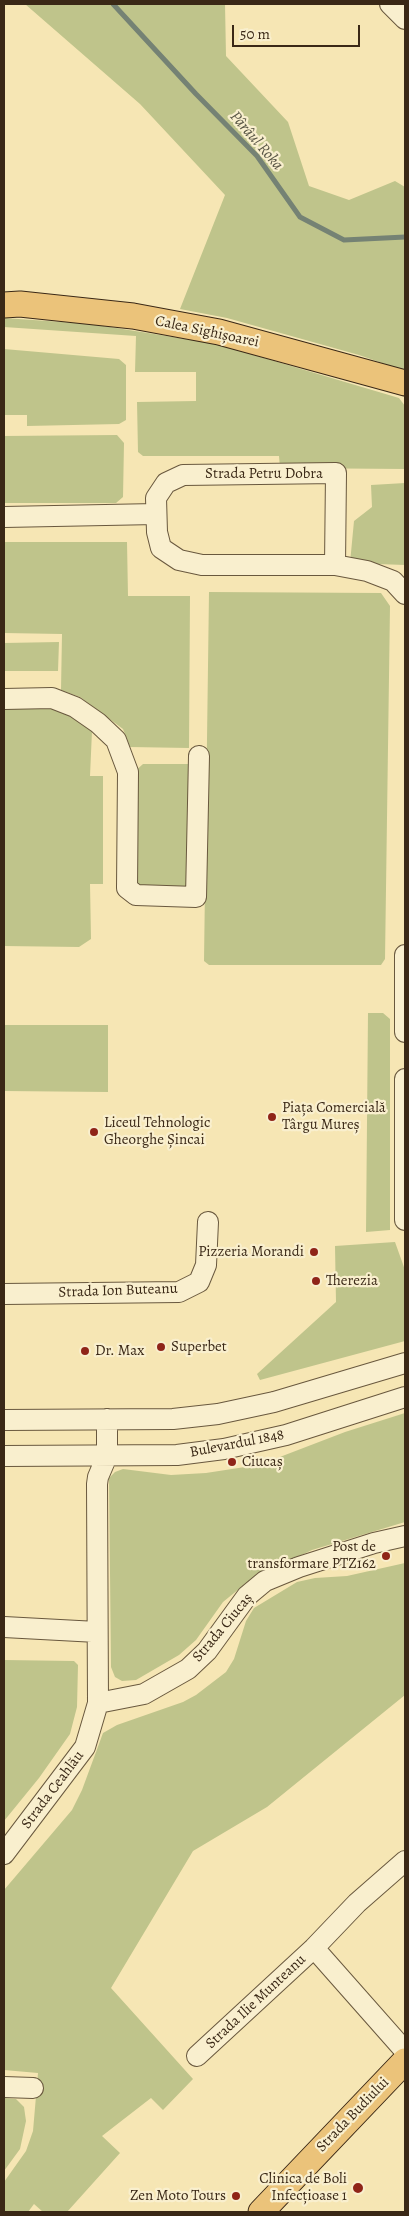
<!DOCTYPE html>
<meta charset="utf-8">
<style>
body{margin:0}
#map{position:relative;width:409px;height:2216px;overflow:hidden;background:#f6e6b4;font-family:Alegreya,serif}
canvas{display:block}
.frame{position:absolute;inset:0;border:5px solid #3a2816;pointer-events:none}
.scale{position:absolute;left:232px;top:25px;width:128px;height:22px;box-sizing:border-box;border:2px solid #3a2816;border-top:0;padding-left:6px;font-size:15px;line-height:18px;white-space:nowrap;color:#3a2816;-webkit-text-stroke:4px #f9efce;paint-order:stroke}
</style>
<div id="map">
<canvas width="409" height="2216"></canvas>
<div class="frame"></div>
<div class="scale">50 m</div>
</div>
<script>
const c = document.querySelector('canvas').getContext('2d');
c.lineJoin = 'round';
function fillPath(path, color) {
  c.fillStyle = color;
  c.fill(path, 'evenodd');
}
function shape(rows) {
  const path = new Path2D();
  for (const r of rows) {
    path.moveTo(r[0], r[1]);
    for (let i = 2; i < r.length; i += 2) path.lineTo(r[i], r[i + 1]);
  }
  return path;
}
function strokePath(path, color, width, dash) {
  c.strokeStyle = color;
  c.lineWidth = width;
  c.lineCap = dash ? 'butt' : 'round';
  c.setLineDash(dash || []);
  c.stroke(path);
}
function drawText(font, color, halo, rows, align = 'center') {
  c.font = font + ' Alegreya,serif';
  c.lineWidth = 4.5;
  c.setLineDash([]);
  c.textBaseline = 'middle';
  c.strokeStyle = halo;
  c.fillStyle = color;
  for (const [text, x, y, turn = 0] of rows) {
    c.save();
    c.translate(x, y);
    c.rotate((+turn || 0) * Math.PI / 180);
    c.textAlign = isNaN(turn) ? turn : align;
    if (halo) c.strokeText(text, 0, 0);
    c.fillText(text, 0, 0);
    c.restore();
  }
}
fillPath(shape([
 [25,4,225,4,226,56,288,122,309,186,349,200,395,181,405,187,405,371,359,355,227,318,180,309,225,195,140,104],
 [4,318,91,324,217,344,399,398,405,406,405,469,280,468,279,456,143,456,138,452,137,402,196,401,196,372,135,372,136,336,4,327],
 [4,349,119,359,126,365,126,420,119,424,27,426,27,415,4,415],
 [117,435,124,443,123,497,116,503,4,503,4,436],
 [405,483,405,565,350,563,354,521,372,507,371,485],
 [4,542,127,542,128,596,190,596,189,748,130,747,123,729,80,697,61,690,62,634,4,633],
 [209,592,381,593,390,606,385,959,381,965,209,965,204,961],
 [59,642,58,671,4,671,4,643],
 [4,706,57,706,92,731,90,776,103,776,103,884,90,884,91,939,79,947,4,946],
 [143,764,192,764,191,887,139,887,132,880,132,774],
 [368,1013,383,1013,390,1019,390,1230,366,1232],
 [4,1025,108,1025,108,1092,4,1091],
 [395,1242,405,1270,405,1341,260,1380,257,1374,336,1302,335,1246],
 [405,1413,405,1522,312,1550,250,1580,223,1602,196,1640,179,1655,136,1680,122,1681,115,1677,111,1667,109,1478,115,1472,123,1469,171,1475,206,1473,245,1467,272,1460,345,1432],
 [405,1563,405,1695,267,1807,193,1851,111,1988,193,2079,163,2110,151,2098,102,2136,120,2153,67,2212,43,2212,34,2204,28,2212,4,2212,4,2182,26,2151,33,2131,38,2073,4,2070,4,1890,72,1810,82,1790,103,1733,117,1725,183,1702,196,1695,226,1672,234,1659,246,1621,254,1608,297,1582,315,1578,347,1576],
 [4,1660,74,1661,78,1665,77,1707,70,1734,39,1778,4,1821],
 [4,2098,16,2099,24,2107,26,2121,20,2149,4,2171]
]), '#bfc48b');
strokePath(shape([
 [113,4,196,94,257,156,300,217,344,240,405,237]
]), '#758274', 5);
const minor = shape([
 [390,4,405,19],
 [4,517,156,514],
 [335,565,336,473,183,475,166,483,156,498,157,532,161,548,179,560,202,565,335,565,367,571,393,581,405,594],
 [4,699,52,698,75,707,98,723,116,740,128,772,127,888,136,895,196,897,199,756],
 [405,955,405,1032],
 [405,1079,405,1220],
 [4,1294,179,1292,199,1282,206,1265,208,1222],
 [4,1420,173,1419,218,1414,274,1402,405,1363],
 [4,1456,177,1455,224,1449,286,1435,405,1397],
 [4,1627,97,1632],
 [98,1703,144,1694,188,1669,207,1651,247,1596,265,1581,299,1567,374,1543,405,1536],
 [4,1854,85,1747,98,1703,97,1484,98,1477,107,1456,107,1419],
 [314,1948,405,2051],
 [197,2056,314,1948,357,1903,405,1861],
 [4,2087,33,2088]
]);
const major = shape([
 [4,305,20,304,133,316,219,332,405,383],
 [261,2212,405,2061]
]);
strokePath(minor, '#69583e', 22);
strokePath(major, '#3a2816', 27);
strokePath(minor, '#f9efce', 20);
strokePath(major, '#ebc37a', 25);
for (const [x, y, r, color] of [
 [272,1117,5,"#8f2418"],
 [94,1132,5,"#8f2418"],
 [314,1252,5,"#8f2418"],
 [316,1281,5,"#8f2418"],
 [161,1347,5,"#8f2418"],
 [85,1351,5,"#8f2418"],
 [232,1462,5,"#8f2418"],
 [386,1556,5,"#8f2418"],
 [358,2188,6,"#8f2418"],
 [236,2196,5,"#8f2418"]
]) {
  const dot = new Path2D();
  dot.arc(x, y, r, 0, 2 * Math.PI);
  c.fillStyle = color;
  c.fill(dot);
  strokePath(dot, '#f9efce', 2);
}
drawText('15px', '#3a2816', '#f9efce', [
 ["Calea Sighișoarei",207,332,12],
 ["Strada Petru Dobra",264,474],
 ["Strada Ion Buteanu",118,1291,-2],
 ["Bulevardul 1848",237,1444,-11],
 ["Strada Ciucaș",223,1628,-50],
 ["Strada Ceahlău",53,1790,-53],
 ["Strada Ilie Munteanu",256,2002,-43],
 ["Strada Budiului",353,2115,-46]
]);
drawText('15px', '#3a2816', '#f9efce', [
 ["Piața Comercială",282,1108],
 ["Târgu Mureș",282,1125],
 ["Liceul Tehnologic",104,1123],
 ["Gheorghe Șincai",104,1140],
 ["Pizzeria Morandi",304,1252,"right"],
 ["Therezia",326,1281],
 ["Superbet",171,1347],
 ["Dr. Max",95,1351],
 ["Ciucaș",242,1462],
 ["Post de",376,1547,"right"],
 ["transformare PTZ162",376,1564,"right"],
 ["Clinica de Boli",347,2179,"right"],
 ["Infecțioase 1",347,2196,"right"],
 ["Zen Moto Tours",226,2196,"right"]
], 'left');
drawText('italic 16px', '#585545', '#f9efce', [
 ["Pârâul Roka",256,141,49]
]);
</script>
